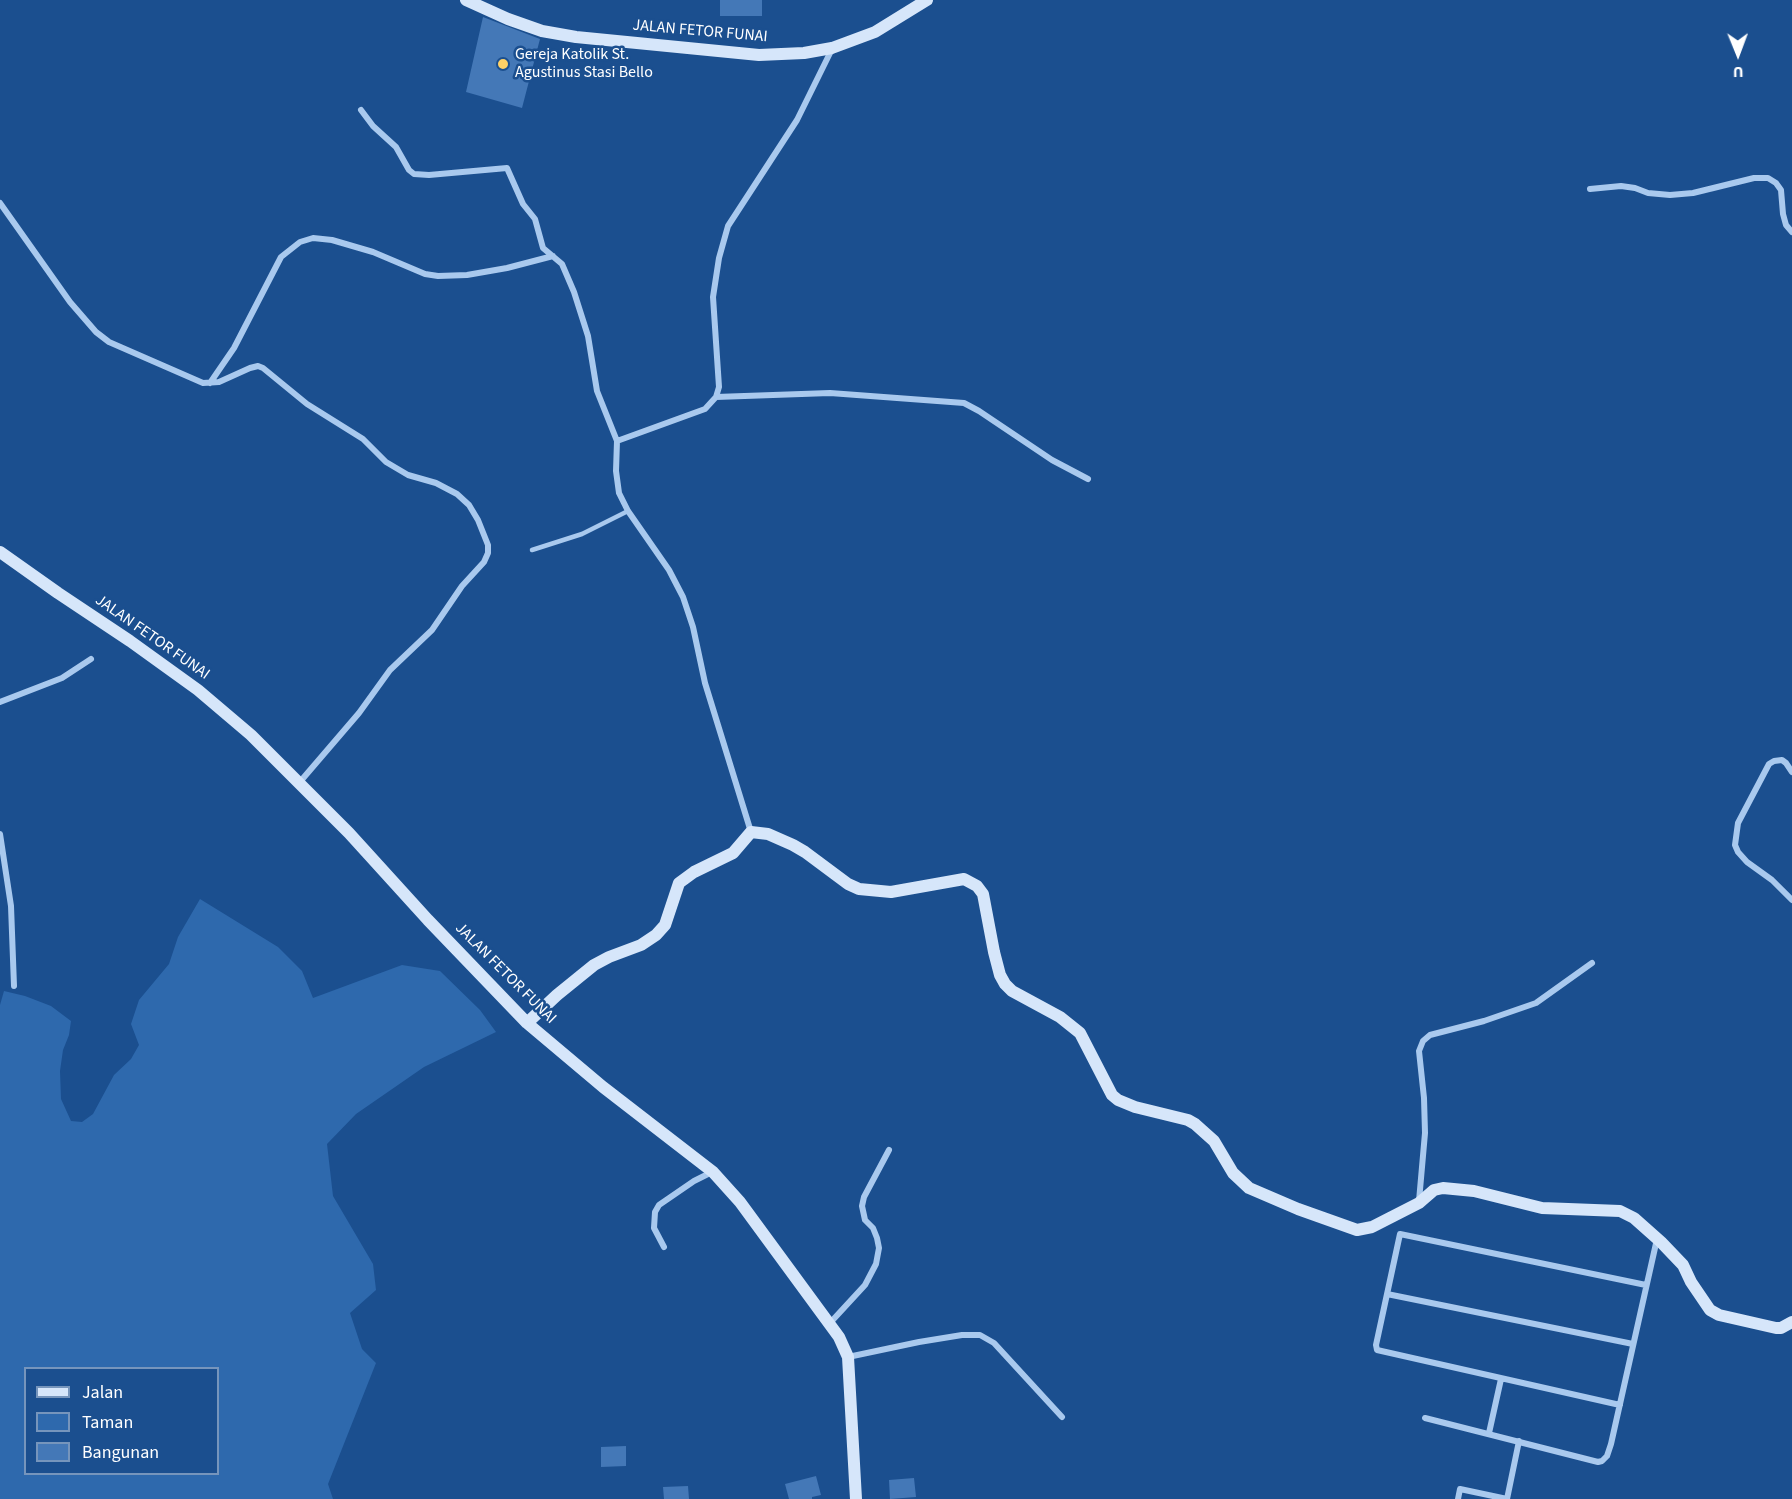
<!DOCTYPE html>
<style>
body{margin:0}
#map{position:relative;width:1792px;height:1499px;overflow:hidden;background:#1b4f8f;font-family:"Source Sans 3",sans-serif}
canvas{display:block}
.legend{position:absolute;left:24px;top:1367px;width:195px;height:108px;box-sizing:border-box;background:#1b4f8f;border:2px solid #7695bc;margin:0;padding:8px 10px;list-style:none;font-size:18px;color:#fff}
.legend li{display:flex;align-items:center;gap:12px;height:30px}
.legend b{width:30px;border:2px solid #7695bc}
.north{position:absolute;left:1708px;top:24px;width:60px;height:60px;-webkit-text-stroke:4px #1b4f8f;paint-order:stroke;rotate:179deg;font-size:16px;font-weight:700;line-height:24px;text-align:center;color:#fff}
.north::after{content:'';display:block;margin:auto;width:21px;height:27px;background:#fff;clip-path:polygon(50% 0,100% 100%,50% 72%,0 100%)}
</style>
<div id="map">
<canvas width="1792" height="1499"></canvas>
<ul class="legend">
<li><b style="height:8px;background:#d6e6fa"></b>Jalan</li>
<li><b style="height:16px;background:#2e69ad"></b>Taman</li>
<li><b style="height:16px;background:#4478b7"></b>Bangunan</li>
</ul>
<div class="north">U</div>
</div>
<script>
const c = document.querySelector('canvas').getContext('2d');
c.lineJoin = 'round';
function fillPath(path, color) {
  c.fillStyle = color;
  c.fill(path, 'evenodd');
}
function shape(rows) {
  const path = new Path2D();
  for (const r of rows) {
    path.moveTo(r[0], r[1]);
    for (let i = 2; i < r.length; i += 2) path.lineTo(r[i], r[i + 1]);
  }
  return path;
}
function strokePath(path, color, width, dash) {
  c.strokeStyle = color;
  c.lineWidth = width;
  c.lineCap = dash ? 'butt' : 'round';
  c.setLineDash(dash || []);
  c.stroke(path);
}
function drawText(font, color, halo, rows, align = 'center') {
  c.font = font + ' "Source Sans 3",sans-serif';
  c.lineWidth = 5;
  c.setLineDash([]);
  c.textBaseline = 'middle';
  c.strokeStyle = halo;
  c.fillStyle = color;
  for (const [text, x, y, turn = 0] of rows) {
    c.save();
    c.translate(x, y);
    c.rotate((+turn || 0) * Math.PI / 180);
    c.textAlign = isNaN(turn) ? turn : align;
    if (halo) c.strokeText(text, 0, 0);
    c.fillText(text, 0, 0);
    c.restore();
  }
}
fillPath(shape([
 [200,899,278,947,302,971,313,998,402,965,440,971,480,1010,496,1032,424,1067,356,1114,327,1144,333,1196,373,1264,376,1290,350,1313,362,1349,376,1363,328,1484,333,1499,0,1499,0,1005,4,991,25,996,51,1006,71,1021,69,1035,63,1050,60,1071,61,1099,71,1121,82,1122,93,1114,114,1075,131,1059,139,1045,131,1024,139,1000,169,964,178,937],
 [26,1368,218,1368,218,1474,26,1474]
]), '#2e69ad');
fillPath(shape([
 [720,0,762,0,762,16,720,16],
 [483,17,540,39,522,108,466,92],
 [626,1446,626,1466,601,1467,601,1447],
 [816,1476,821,1495,812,1497,812,1499,789,1499,785,1484],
 [914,1478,916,1497,890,1499,889,1480],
 [688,1486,689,1499,664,1499,663,1487]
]), '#4478b7');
strokePath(shape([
 [532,550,582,534,628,511]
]), '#a9c9ee', 4.5);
strokePath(shape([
 [361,110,373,126,396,147,409,170,414,174,429,175,507,168,523,204,535,219,543,248,562,264,574,292,588,336,597,391,617,441,616,471,619,493,628,511,669,570,683,597,693,627,705,683,751,832],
 [1590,189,1621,186,1635,188,1648,193,1670,195,1693,193,1754,178,1768,178,1776,183,1781,190,1783,214,1786,225,1792,232],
 [0,203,70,302,96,332,109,342,203,383,219,382,250,368,258,366,263,368,307,404,363,439,386,462,408,475,436,483,457,494,469,505,478,520,488,545,488,553,484,562,462,586,432,630,390,670,359,713,299,783],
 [210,383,234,348,281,257,300,242,313,238,332,240,373,252,425,274,438,276,467,275,507,268,553,256],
 [716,397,830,393,964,403,979,411,1052,460,1088,479],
 [617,441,705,409,716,397,719,387,713,297,719,258,728,226,797,120,832,49],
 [0,702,62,678,91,659],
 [1792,772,1786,763,1782,760,1774,761,1769,764,1738,823,1735,845,1738,852,1747,862,1772,880,1792,900],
 [0,834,11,906,14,986],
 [1419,1201,1425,1133,1424,1098,1419,1051,1423,1041,1430,1035,1484,1021,1536,1003,1592,963],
 [664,1247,654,1228,655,1212,659,1205,694,1181,712,1172],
 [1387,1294,1633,1344],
 [830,1323,865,1285,876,1264,879,1248,877,1238,873,1228,865,1220,862,1206,864,1197,889,1150],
 [848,1357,919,1342,962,1335,980,1335,994,1343,1062,1417],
 [1620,1405,1377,1350,1376,1345,1400,1234,1646,1285],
 [1425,1418,1598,1462,1602,1461,1607,1456,1611,1444,1657,1239],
 [1489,1433,1501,1379],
 [1458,1499,1460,1489,1507,1499],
 [1507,1499,1519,1441]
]), '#a9c9ee', 6);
strokePath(shape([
 [466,0,508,19,542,31,576,37,759,55,804,53,832,48,875,32,927,0],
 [0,552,58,593,130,641,198,690,251,735,349,833,428,920,527,1023,603,1087,713,1172,740,1202,839,1337,848,1357,856,1499],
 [527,1023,557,995,594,965,609,957,641,945,656,935,665,925,679,883,694,872,733,853,751,832,768,834,793,845,805,852,848,884,859,889,891,892,964,879,977,886,983,894,994,952,1000,975,1005,984,1012,991,1060,1017,1080,1033,1112,1095,1118,1100,1135,1107,1188,1120,1195,1124,1214,1141,1233,1173,1249,1188,1298,1209,1357,1230,1372,1227,1419,1203,1434,1190,1443,1188,1474,1191,1542,1208,1620,1211,1634,1218,1661,1242,1683,1265,1691,1282,1710,1310,1719,1315,1776,1328,1781,1328,1792,1322]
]), '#d6e6fa', 12);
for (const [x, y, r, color] of [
 [503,64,6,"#ffd166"]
]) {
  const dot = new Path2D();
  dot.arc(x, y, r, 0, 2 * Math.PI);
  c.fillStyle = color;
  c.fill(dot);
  strokePath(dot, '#1b4f8f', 2);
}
drawText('16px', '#fff', '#1b4f8f', [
 ["JALAN FETOR FUNAI",700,32,5],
 ["JALAN FETOR FUNAI",152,638,35],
 ["JALAN FETOR FUNAI",505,974,45]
]);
drawText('16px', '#fff', '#1b4f8f', [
 ["Gereja Katolik St.",515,55],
 ["Agustinus Stasi Bello",515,73]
], 'left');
</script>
